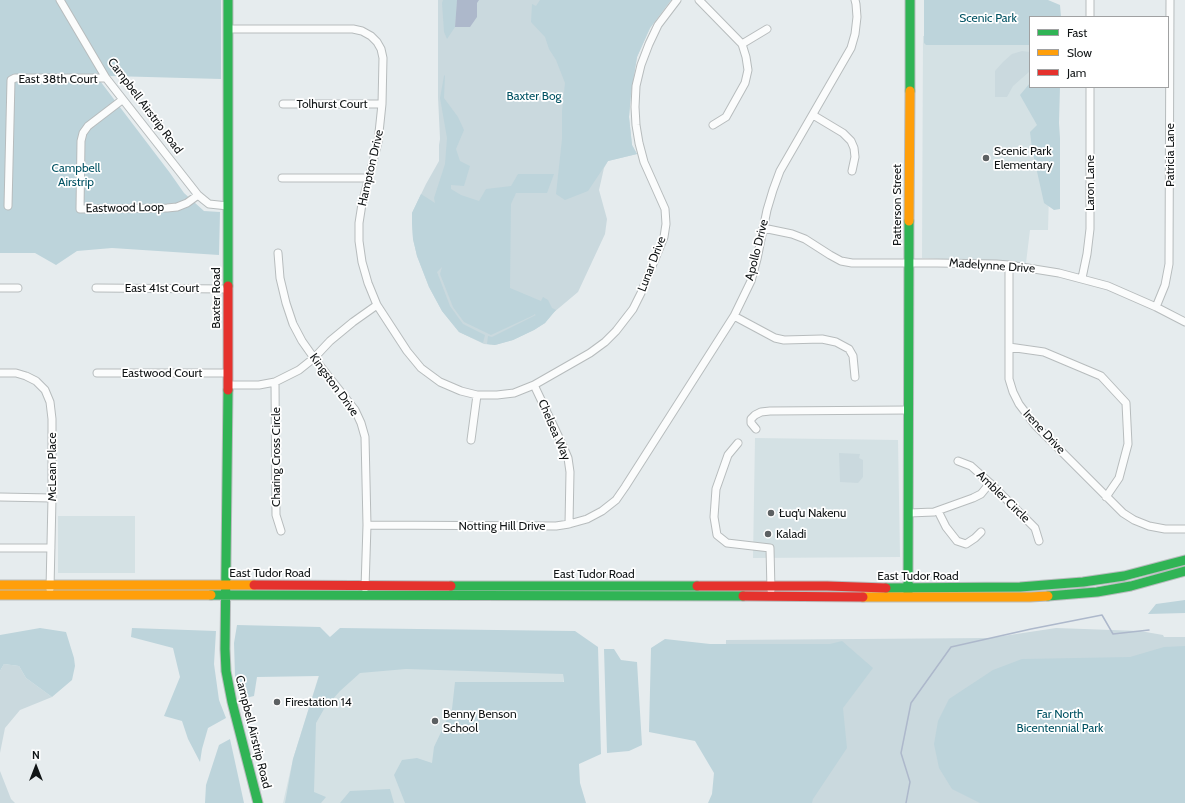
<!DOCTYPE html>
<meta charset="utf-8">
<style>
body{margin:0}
#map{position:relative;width:1185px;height:803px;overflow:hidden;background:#e6ecee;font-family:Cabin,sans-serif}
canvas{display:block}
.legend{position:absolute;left:1029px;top:16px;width:140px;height:72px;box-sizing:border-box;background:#fff;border:1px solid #a0a1a2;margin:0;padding:5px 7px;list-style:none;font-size:12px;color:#111516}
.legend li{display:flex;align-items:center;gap:8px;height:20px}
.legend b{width:20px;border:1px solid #a0a1a2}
.north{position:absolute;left:16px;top:747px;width:40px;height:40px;-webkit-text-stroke:3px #fff;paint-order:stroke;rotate:0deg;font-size:11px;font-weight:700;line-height:16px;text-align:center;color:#111516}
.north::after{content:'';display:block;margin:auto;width:14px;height:18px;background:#111516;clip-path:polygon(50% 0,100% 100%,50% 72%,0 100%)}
</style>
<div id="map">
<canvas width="1185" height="803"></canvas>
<ul class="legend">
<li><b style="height:5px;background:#30b455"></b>Fast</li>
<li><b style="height:5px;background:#ff9f0a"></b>Slow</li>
<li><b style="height:5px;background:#e5322d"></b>Jam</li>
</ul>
<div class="north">N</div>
</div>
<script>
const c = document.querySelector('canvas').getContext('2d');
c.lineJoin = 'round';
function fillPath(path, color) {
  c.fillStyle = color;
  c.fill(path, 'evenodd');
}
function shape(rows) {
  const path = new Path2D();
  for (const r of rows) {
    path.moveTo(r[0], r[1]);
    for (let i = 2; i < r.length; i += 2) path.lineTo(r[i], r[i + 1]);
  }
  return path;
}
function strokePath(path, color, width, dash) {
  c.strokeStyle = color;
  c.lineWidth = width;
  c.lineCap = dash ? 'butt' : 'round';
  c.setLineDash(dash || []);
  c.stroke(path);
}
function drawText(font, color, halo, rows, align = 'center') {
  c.font = font + ' Cabin,sans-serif';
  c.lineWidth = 3.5;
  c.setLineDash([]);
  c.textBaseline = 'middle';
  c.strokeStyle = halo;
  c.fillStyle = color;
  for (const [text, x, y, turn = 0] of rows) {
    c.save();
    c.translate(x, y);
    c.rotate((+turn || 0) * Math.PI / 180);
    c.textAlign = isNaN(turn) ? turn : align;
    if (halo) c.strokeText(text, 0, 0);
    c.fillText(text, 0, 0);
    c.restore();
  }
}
fillPath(shape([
 [923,36,1030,36,1030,87,1052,87,1048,230,1030,230,1026,263,922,258],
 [755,438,898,440,900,557,753,558],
 [58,516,135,516,135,573,58,573],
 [331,636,563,637,565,803,283,803,293,759]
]), '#d4e1e4');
fillPath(shape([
 [438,0,671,0,650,28,637,57,631,93,629,117,632,145,637,154,608,161,604,168,599,190,607,219,605,234,578,292,553,313,545,323,534,330,513,340,495,345,484,344,459,332,442,311,429,287,417,256,413,239,412,223,412,213,426,184,439,161,439,145,440,139,438,97],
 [1022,51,1030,52,1030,71,1013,86,1007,97,995,97,995,71,1003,62,1012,54],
 [839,453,860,454,859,458,863,460,863,477,858,483,840,482],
 [1056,628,1140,631,1163,635,1164,637,1185,637,1185,803,724,803,726,640,990,638],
 [4,664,19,666,26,678,52,697,20,710,5,728,0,753,0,671],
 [0,771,11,799,15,803,0,803]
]), '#cad9de');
fillPath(shape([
 [0,0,221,0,221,79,111,76,94,73,170,173,184,193,204,211,220,212,219,255,112,248,77,251,56,265,35,253,0,253],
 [443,0,457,0,455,27,447,39,444,32,442,3],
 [540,0,671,0,650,28,637,57,631,93,629,117,632,145,637,154,608,161,588,191,565,200,556,194,562,139,562,111,565,83,556,60,549,49,545,37,531,22,532,4,536,6],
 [924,0,1048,0,1060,5,1061,17,1030,17,1030,45,926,45,924,43],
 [445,75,444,98,458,117,464,130,456,149,460,161,470,166,464,186,451,185,451,189,461,195,479,201,486,189,511,186,518,174,554,174,547,193,516,193,511,204,510,288,541,301,543,297,548,300,552,308,556,310,545,323,534,330,513,340,495,345,487,344,488,336,492,337,536,315,534,314,534,315,491,335,464,322,453,307,440,274,442,267,437,272,450,306,463,324,485,335,483,343,459,332,442,311,429,287,417,256,413,239,412,223,412,213,421,194,435,203,434,198,445,164,447,138,440,98,444,76],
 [1030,83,1030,87,1060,87,1059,123,1060,138,1060,209,1054,210,1044,203,1032,149,1030,132,1037,125,1020,95],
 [1185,600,1185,613,1148,614,1156,604],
 [237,625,320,627,330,637,340,628,575,631,598,647,601,754,579,764,580,783,586,803,405,803,394,775,402,760,417,758,432,763,434,747,452,709,455,682,564,682,563,674,406,669,360,673,340,691,324,709,316,723,314,792,326,797,321,803,285,803,293,759,319,676,257,677,254,696,241,699,235,676,234,643],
 [40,628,66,632,74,658,75,666,72,680,52,697,26,678,19,666,4,664,0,671,0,635],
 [132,628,216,631,214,664,219,700,226,718,208,728,202,749,200,762,188,739,182,721,164,716,180,677,173,648,131,637],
 [665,639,710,644,830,644,842,641,873,668,843,708,847,748,813,799,812,803,708,803,712,794,714,773,695,741,649,732,651,648],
 [1185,646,1185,803,980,803,952,789,939,768,934,744,938,721,949,699,993,670,1022,659,1130,657,1164,647],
 [604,649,614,649,621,660,637,662,642,745,629,751,607,753],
 [230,739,244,803,205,803,206,785,219,745],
 [390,789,394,803,340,803,350,791]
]), '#bdd4db');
fillPath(shape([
 [457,0,479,0,477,3,477,17,470,27,455,27]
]), '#adb8cb');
strokePath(shape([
 [906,803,910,782,901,753,911,703,951,647,1031,629,1102,615,1113,634,1149,630]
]), '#adb8cb', 1.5);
const street = shape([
 [60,0,106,78,198,195,204,200,209,204,228,206],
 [699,0,742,44,746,57,748,70,745,83,726,117,713,125],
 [1090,0,1090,17],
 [229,29,353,29,362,31,371,36,377,42,381,49,383,58,382,104,378,142,362,204,359,223,359,241,362,262,368,283,377,305,407,351,421,368,440,382,461,391,477,395,497,395,514,393,534,385,590,353,605,342,616,331,633,309,641,293,664,237,666,224,665,209,644,162,639,143,636,125,635,107,636,86,641,65,649,44,658,25,677,0],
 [742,44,767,29],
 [122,100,88,126,83,133,81,141,80,209,167,208,177,207,187,203,198,195],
 [283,104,382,104],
 [813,115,843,133,851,141,854,148,855,157,852,171],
 [282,178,369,178],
 [8,206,11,80,15,78,106,78],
 [763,228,792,234,805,239,830,255,841,261,852,263,937,263,996,264,1009,265,1059,273,1108,286,1156,307,1185,322],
 [278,253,280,278,286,303,293,324,302,341,314,358,355,410,361,423,365,437,367,525,365,588],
 [1009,265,1009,379,1013,392,1019,404,1035,425,1123,513,1134,520,1149,526,1165,529,1185,529],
 [1082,278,1087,254,1090,229,1090,87],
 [0,288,18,288],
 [96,288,228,289],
 [1156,307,1165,285,1169,264,1170,0],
 [734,316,775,338,784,340,822,339,836,342,849,349,853,356,855,377],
 [1009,347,1044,352,1101,376,1126,403,1128,444,1119,478,1106,497],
 [0,373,16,373,26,376,36,381,45,390,50,402,52,419,52,498,50,589],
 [97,373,228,373],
 [275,382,276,515,281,531],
 [228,385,259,385,275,382,299,370,314,358,330,341,353,322,377,305],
 [534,385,563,446,568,458,570,472,569,524],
 [756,429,751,423,751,419,755,415,761,412,770,411,909,410],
 [471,440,477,395],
 [738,443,728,455,716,489,714,517,717,535,727,543,770,548,771,590],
 [958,461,971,466,990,483,1035,528,1039,541],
 [0,497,52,498],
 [938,511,946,527,957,541,966,544,975,538,981,532],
 [909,513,934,512,973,498,981,494,990,483],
 [367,525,556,526,569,524,587,519,602,511,616,500,625,487,734,316,751,281,757,259,767,210,773,190,780,171,851,48,855,34,857,17,856,4,855,0],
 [0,548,51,548]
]);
const fast = shape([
 [228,0,228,286],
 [910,91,910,0],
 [228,390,225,649,226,671,232,702,258,803],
 [451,586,697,586],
 [886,588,1020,587,1083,582,1124,576,1185,560],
 [211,595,743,596],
 [908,596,909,221],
 [1048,596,1097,592,1131,586,1185,571]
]);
const slow = shape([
 [909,221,910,91],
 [0,585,254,585],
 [0,595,211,595],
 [863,597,1030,597,1048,596]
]);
const jam = shape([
 [228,390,228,286],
 [254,585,451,586],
 [697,586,827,586,886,588],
 [743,596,863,597]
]);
strokePath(street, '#b7bcbd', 9);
strokePath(fast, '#b7bcbd', 11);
strokePath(slow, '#b7bcbd', 11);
strokePath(jam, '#b7bcbd', 11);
strokePath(street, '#fbfcfc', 7);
strokePath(fast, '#30b455', 9);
strokePath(slow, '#ff9f0a', 9);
strokePath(jam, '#e5322d', 9);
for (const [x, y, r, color] of [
 [986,158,4,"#5c6062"],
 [771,513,4,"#5c6062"],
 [768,534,4,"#5c6062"],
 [277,702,4,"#5c6062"],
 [435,721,4,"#5c6062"]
]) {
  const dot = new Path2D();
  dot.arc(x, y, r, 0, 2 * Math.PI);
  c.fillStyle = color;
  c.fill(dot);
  strokePath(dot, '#fff', 1.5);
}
drawText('12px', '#005263', '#fff', [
 ["Scenic Park",988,18],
 ["Baxter Bog",534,96],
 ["Campbell",76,168],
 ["Airstrip",76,182],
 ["Far North",1060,714],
 ["Bicentennial Park",1060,728]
]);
drawText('12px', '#111516', '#fff', [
 ["East 38th Court",58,79],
 ["Tolhurst Court",332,104],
 ["Campbell Airstrip Road",145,106,53],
 ["Patricia Lane",1170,155,-90],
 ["Hampton Drive",371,168,-77],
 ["Laron Lane",1090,183,-90],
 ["Patterson Street",897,205,-90],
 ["Eastwood Loop",125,208,-1],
 ["Apollo Drive",757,250,-76],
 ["Lunar Drive",652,264,-69],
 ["Madelynne Drive",992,266,4],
 ["East 41st Court",162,288],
 ["Baxter Road",216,298,-90],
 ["Eastwood Court",162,373],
 ["Kingston Drive",334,385,54],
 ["Chelsea Way",554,430,67],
 ["Irene Drive",1044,432,47],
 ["Charing Cross Circle",276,457,-90],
 ["McLean Place",52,467,-90],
 ["Ambler Circle",1003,497,44],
 ["Notting Hill Drive",502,526],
 ["East Tudor Road",270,573],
 ["East Tudor Road",594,574],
 ["East Tudor Road",918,576],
 ["Campbell Airstrip Road",253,732,76]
]);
drawText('12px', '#111516', '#fff', [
 ["Scenic Park",994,151],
 ["Elementary",994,165],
 ["Łuq’u Nakenu",779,513],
 ["Kaladi",776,534],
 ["Firestation 14",285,702],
 ["Benny Benson",443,714],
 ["School",443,728]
], 'left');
</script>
